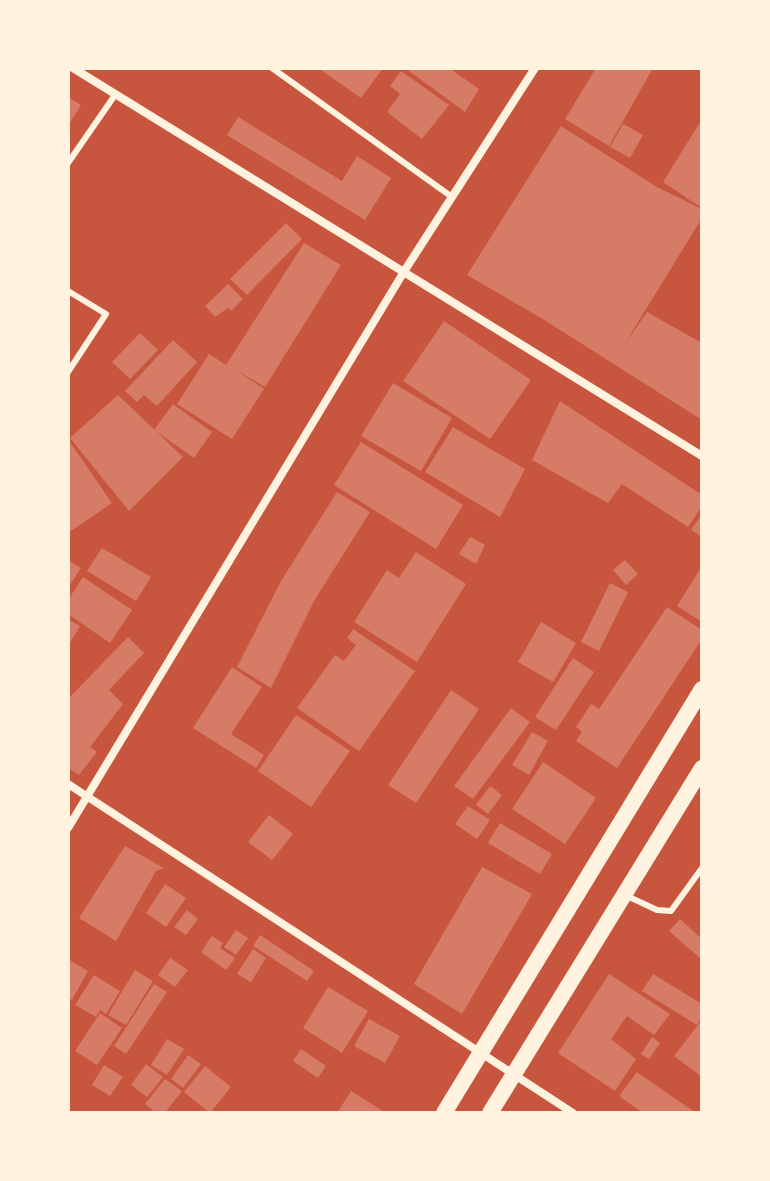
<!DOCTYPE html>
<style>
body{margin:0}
#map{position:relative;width:770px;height:1181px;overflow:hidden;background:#c8553d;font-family:"IBM Plex Sans",sans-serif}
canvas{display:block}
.frame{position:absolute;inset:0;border:70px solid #fff3e0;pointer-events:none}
</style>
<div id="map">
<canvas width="770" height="1181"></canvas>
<div class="frame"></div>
</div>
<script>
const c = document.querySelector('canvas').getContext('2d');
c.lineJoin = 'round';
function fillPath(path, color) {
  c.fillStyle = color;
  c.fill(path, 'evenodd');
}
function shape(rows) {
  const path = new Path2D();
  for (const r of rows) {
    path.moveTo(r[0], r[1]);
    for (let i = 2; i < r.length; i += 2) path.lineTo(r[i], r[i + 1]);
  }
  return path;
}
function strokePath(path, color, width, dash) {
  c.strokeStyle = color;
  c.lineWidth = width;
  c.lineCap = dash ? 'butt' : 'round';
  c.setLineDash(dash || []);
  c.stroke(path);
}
fillPath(shape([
 [318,68,383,68,361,98],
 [405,68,449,68,479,89,465,112],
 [596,68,653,68,609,146,565,119],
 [401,71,449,105,422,139,387,112,400,94,390,86],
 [68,97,81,105,68,126],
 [238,117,342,181,357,156,391,178,365,220,227,135],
 [702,119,702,208,663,182],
 [623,124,643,135,630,158,610,147],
 [561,126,657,187,702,209,702,218,624,345,647,312,702,343,702,420,546,321,467,275],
 [286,223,302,239,247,295,230,279],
 [304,243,341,265,265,387,234,369,264,389,232,439,177,404,209,354,226,365],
 [228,284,243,299,231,311,228,308,215,317,205,306],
 [444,321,531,380,490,439,403,381],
 [140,333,158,350,130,379,112,362],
 [173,340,197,362,157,406,144,395,137,402,125,391],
 [393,383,452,418,421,471,361,436],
 [118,395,183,457,129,511,70,438],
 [560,401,702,495,702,506,688,527,622,484,608,503,532,460],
 [173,404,212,432,194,458,154,430],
 [453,427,525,469,500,517,425,472],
 [68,439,112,503,68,533],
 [361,442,463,505,436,549,334,485],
 [337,492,370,512,314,601,271,688,237,667,281,581],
 [702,514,702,537,691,530],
 [470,537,485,545,476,564,459,554],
 [102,548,151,577,136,601,87,571],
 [416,552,466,584,417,662,354,622,387,570,399,578],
 [68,560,81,568,68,588],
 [625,560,638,574,626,585,613,570],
 [702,566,702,622,677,606],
 [83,577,132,610,110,643,68,614,68,600],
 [610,583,628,592,599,651,581,642],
 [667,607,702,630,702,639,617,768,576,741,582,732,576,727,591,704,599,709],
 [68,619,80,626,68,646],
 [541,622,576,643,553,682,518,662],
 [353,629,415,671,359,751,297,708,335,655,344,661,356,645,347,638],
 [128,637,144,653,109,690,123,704,90,747,97,752,79,775,68,768,68,699],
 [573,658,594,672,556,730,535,717],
 [232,667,262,687,231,734,264,755,256,768,193,728],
 [451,690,479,709,416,803,388,785],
 [511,708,530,722,473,799,454,786],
 [296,715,350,751,311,807,258,771],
 [532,732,548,741,529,775,512,765],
 [543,762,596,798,565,844,512,809],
 [490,786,502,795,488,814,476,805],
 [468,806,490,820,477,839,455,824],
 [269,815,293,834,272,860,248,842],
 [500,823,552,854,540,874,488,843],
 [125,846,164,868,156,871,116,941,79,918],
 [482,867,532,894,462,1014,414,984],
 [165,884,186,898,166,927,146,913],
 [187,910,198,919,186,935,174,927],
 [680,919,702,939,702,960,669,931],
 [236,930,248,938,236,955,224,947],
 [260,935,314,971,307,981,253,946],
 [212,936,223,943,220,948,235,958,226,970,201,952],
 [253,949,266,958,251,982,237,974],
 [170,958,188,970,175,987,158,975],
 [68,959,88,971,72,1000,68,997],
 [135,970,153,981,126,1025,108,1015],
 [609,974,670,1014,654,1035,627,1016,611,1039,636,1059,615,1091,558,1053],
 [653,974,702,1004,702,1017,697,1025,642,991],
 [94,975,120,991,106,1014,100,1010,96,1017,75,1005],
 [154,984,167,992,126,1054,114,1046],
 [328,987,368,1011,342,1053,303,1028],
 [100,1013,122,1028,97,1065,75,1051],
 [369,1019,400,1036,385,1063,354,1046],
 [702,1020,702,1077,674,1056],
 [652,1037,660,1043,649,1059,641,1054],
 [167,1039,184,1049,167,1075,151,1065],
 [301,1049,326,1066,318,1078,293,1061],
 [188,1055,201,1064,183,1088,171,1079],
 [146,1064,163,1077,147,1097,131,1085],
 [104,1065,123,1077,110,1096,92,1085],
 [205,1066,231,1087,210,1113,184,1092],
 [637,1072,693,1111,692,1113,643,1113,619,1096],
 [165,1079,182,1091,165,1113,156,1113,145,1104],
 [351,1091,386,1113,337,1113]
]), '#d67c66');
strokePath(shape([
 [272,68,452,197],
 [68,163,115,95],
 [68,291,106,314,68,372],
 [627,896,657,910,671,911,702,868]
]), '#fff3e0', 6);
strokePath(shape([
 [73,68,702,456],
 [68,784,573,1113],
 [68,828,405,270,535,68]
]), '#fff3e0', 8);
strokePath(shape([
 [444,1113,702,689],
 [490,1113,702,768]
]), '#fff3e0', 16);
</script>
